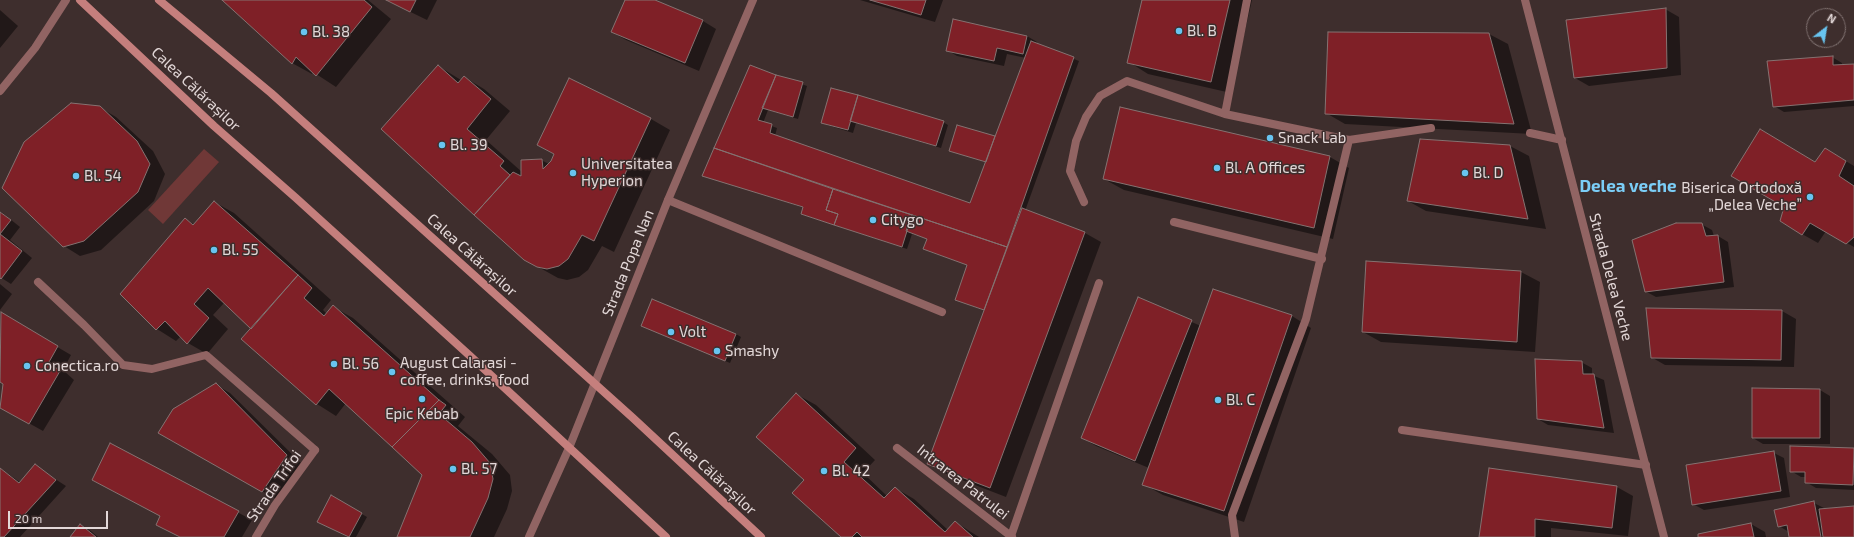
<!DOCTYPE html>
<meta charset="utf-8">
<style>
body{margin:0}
#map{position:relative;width:1854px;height:537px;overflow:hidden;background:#3e2e2d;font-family:"Exo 2",sans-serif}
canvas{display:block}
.north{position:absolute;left:1806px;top:8px;width:40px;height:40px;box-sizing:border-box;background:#3e2e2d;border:1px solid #807271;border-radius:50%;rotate:31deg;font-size:11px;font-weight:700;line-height:16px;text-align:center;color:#e3d8d8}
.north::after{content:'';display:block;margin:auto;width:14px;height:18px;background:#68c4f0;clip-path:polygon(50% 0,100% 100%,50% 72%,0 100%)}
.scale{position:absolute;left:8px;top:511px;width:100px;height:18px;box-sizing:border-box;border:2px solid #e3d8d8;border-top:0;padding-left:5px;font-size:12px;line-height:14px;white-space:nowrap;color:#e3d8d8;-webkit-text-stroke:3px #3e2e2d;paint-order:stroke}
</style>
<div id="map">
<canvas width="1854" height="537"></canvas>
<div class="north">N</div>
<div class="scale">20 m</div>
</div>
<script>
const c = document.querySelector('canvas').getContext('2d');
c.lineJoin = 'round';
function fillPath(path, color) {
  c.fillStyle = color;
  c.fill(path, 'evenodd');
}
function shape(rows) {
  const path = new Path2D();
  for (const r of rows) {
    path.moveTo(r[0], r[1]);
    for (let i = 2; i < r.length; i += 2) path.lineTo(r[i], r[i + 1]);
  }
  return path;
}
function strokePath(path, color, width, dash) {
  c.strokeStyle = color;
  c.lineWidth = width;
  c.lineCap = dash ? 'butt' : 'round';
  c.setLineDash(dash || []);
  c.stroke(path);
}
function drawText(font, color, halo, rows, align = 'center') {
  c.font = font + ' "Exo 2",sans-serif';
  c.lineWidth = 3;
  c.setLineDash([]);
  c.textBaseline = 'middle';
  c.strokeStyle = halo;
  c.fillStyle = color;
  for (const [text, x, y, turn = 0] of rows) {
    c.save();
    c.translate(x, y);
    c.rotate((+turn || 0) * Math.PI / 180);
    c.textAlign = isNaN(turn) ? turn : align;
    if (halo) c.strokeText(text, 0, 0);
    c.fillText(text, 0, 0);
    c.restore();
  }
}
fillPath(shape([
 [204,149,219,162,163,224,148,210]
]), '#703837');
fillPath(shape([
 [223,0,368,0,391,19,336,87,313,72,312,74,292,63],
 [386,0,437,0,427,20],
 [626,0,652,0,703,21,716,29,699,71,626,40,612,32],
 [860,0,943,0,935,22],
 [1143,0,1252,0,1231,93,1148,74,1129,62],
 [1665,9,1679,17,1681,75,1589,86,1575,78],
 [0,10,18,26,0,48],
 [1489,34,1508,44,1532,134,1345,124,1326,113],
 [1027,36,1037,42,1036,44,1079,61,1025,211,1085,233,1101,242,1006,497,944,473,928,464,985,311,956,300,968,265,930,252,925,249,928,239,912,234,907,249,807,216,802,213,804,208,704,175,750,66,807,86,798,119,768,110,763,123,777,128,775,136,971,204,987,163,951,150,958,126,996,138,1026,58,1007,54,1004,66,957,56,947,50],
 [1832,57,1842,63,1842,65,1854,65,1854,106,1784,112,1774,106],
 [438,66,461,80,464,77,484,89,510,111,486,140,522,172,541,160,549,164,552,162,555,155,538,145,570,80,651,119,670,130,614,252,602,246,588,270,579,277,567,280,558,278,524,259,382,129],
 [832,89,943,122,948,125,941,148,856,123,853,133,827,125,822,122],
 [99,107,116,117,153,151,165,174,154,201,101,250,80,256,64,246],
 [1510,146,1529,156,1546,229,1426,211,1408,201],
 [1826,149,1854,166,1854,247,1826,231,1818,243,1802,234,1786,207],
 [1330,157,1349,168,1333,239,1124,190,1104,179],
 [214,202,234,213,331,300,323,310,327,314,333,307,353,318,465,417,458,426,492,454,510,475,512,491,507,509,494,537,398,537,423,475,346,403,336,416,317,404,243,339,252,329,224,303,213,315,228,329,207,354,188,343,181,336,176,341,157,329,121,294,185,219,195,225],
 [0,211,20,227,10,240,32,258,11,284,0,277],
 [1701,224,1712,230,1714,236,1718,236,1728,242,1734,287,1656,297,1645,291],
 [1367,262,1521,272,1540,282,1535,352,1381,342,1363,332],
 [0,284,12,294,0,310],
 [1138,299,1201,326,1292,316,1311,328,1244,522,1163,495,1143,484,1149,468,1096,446,1082,438],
 [1647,309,1782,311,1796,319,1794,367,1665,365,1651,357],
 [1,314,71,355,63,370,74,380,43,431,0,407,4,384,0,380],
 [647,328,736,334,741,337,730,363],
 [1581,362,1592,368,1592,375,1604,380,1614,433,1548,425,1538,419],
 [216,385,230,393,301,463,276,499,159,433],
 [1820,390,1830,396,1830,444,1763,444,1753,438],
 [796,394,816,405,875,460,863,473,887,496,895,488,914,499,948,530,955,522,979,537,842,537,806,480],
 [110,444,252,520,242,537,180,537,171,532],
 [1791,447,1854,449,1854,490,1816,488,1806,482,1806,477,1801,477,1791,471],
 [1774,453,1784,458,1790,497,1704,510,1693,504],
 [35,466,66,486,20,537,0,537,0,468,21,483],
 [1617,487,1633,496,1628,536,1551,528,1551,537,1480,537],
 [331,496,367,517,356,537,348,537,323,524],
 [1814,503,1826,509,1854,507,1854,537,1790,537,1789,532,1779,526],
 [1751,524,1765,532,1766,537,1699,537,1699,535],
 [81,525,91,531,98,537,71,537]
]), '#0007');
const building = shape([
 [222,0,364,0,372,7,316,76,296,57,292,64,222,0],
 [386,0,416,0,410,12,386,0],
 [625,0,655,0,703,20,685,63,611,32,625,0],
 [870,0,926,0,921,15,870,0],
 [1142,0,1230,0,1211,82,1127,63,1142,0],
 [1666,8,1667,68,1574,78,1566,20,1666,8],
 [953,19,1027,36,1023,54,997,48,994,61,946,51,953,19],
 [1328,32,1489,33,1514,124,1325,114,1328,32],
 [1031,41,1074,57,1007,247,714,148,750,65,776,75,758,120,772,124,770,133,970,203,1031,41],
 [1833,56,1833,65,1854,64,1854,100,1773,107,1767,61,1833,56],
 [438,65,458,83,464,76,491,99,467,129,504,161,500,166,510,175,474,215,381,129,438,65],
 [776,75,803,82,793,117,762,108,776,75],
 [569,78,651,118,594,241,582,235,568,259,559,266,547,269,537,267,524,260,474,215,513,172,521,176,521,160,542,159,543,169,551,161,554,154,537,145,569,78],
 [831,88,858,95,848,130,821,123,831,88],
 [858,95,944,121,936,146,850,121,858,95],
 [71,103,100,106,137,141,150,164,138,192,84,241,63,247,2,188,24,142,71,103],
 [1120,107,1330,156,1314,228,1103,179,1120,107],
 [957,125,995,136,986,162,949,151,957,125],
 [1760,129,1815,162,1825,148,1846,161,1839,176,1854,186,1854,237,1846,244,1810,223,1802,235,1780,221,1784,207,1731,176,1760,129],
 [1420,139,1510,145,1528,219,1407,201,1420,139],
 [714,148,833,189,826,210,838,214,834,225,801,214,803,207,702,176,714,148],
 [833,189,912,215,902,247,834,225,838,214,826,210,833,189],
 [214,201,298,275,251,329,208,288,194,304,209,318,187,344,165,321,156,330,120,294,185,218,193,225,214,201],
 [1022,208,1085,232,990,488,927,464,1022,208],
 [0,212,11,220,0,234,22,251,1,279,0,278,0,212],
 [912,215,1007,247,984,310,955,300,967,265,923,249,927,239,906,231,912,215],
 [1676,223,1702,223,1706,236,1718,235,1724,282,1645,292,1632,240,1676,223],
 [1366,261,1521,271,1517,342,1362,332,1366,261],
 [298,275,312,288,304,298,324,316,333,305,439,400,392,447,329,389,316,405,241,339,298,275],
 [1213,289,1292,315,1224,511,1142,485,1213,289],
 [1138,297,1192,320,1135,461,1081,438,1138,297],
 [652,299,736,334,725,361,641,326,652,299],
 [1646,308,1782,310,1781,360,1651,358,1646,308],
 [1,312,58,346,49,362,60,371,29,424,0,408,3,384,0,382,1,312],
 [1535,359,1582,361,1583,374,1594,374,1604,428,1537,419,1535,359],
 [216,383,287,455,262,492,158,433,173,409,216,383],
 [1752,388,1820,389,1820,438,1752,438,1752,388],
 [796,393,856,448,844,462,884,498,895,487,945,532,955,521,973,537,862,537,857,532,852,537,841,537,792,493,804,480,756,437,796,393],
 [439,400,446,405,439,414,472,442,490,463,493,479,488,498,470,537,397,537,422,475,392,447,439,400],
 [110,443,239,511,224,537,180,537,156,525,160,516,92,480,110,443],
 [1790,446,1854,448,1853,485,1805,483,1805,472,1790,472,1790,446],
 [1774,451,1781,491,1692,505,1686,465,1774,451],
 [35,464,56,480,4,537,0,537,0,468,19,483,35,464],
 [1489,468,1617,486,1612,528,1535,519,1535,537,1479,537,1489,468],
 [331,495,362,513,349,537,317,522,331,495],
 [1814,501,1821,537,1789,537,1787,525,1778,527,1774,510,1814,501],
 [1854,506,1854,537,1823,537,1819,509,1854,506],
 [1751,523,1754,537,1698,537,1698,534,1751,523],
 [80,524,96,537,70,537,80,524]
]);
fillPath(building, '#7f2027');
strokePath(building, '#857271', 1);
strokePath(shape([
 [1225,114,1247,0],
 [1530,133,1562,140],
 [668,200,942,312],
 [1084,202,1070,171,1076,141,1086,117,1100,96,1127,81,1225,114,1349,140,1431,128],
 [1174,222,1322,259],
 [38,282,84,325,123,365,152,369,206,355,315,450],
 [1011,536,1099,283],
 [1235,537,1232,515,1306,319,1349,140]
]), '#916463', 8);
strokePath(shape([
 [0,91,35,48,66,0],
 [1402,430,1646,465],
 [897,448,1012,537],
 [256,537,275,505,315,450]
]), '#916463', 8);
strokePath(shape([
 [1525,0,1664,537],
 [529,537,569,448,668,200,753,0]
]), '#916463', 8);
strokePath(shape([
 [80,0,214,126,296,198,469,355,666,537],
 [159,0,271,93,633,418,761,537]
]), '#c57f7d', 8);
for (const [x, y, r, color] of [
 [1179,31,4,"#68c4f0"],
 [304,32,4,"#68c4f0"],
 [1270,138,4,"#68c4f0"],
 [442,145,4,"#68c4f0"],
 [1217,168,4,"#68c4f0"],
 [573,173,4,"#68c4f0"],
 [1465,173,4,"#68c4f0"],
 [76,176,4,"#68c4f0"],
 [1810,197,4,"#68c4f0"],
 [873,220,4,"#68c4f0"],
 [214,250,4,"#68c4f0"],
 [671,332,4,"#68c4f0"],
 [717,351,4,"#68c4f0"],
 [334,364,4,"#68c4f0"],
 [27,366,4,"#68c4f0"],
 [392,372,4,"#68c4f0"],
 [422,399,4,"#68c4f0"],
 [1218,400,4,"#68c4f0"],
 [453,469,4,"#68c4f0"],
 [824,471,4,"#68c4f0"]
]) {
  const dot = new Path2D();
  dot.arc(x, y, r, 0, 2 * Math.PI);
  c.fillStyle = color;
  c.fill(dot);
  strokePath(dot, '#3e2e2d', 1.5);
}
drawText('15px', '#e3d8d8', '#3e2e2d', [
 ["Bl. B",1187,31],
 ["Bl. 38",312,32],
 ["Snack Lab",1278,138],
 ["Bl. 39",450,145],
 ["Universitatea",581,164],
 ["Hyperion",581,181],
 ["Bl. A Offices",1225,168],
 ["Bl. D",1473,173],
 ["Bl. 54",84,176],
 ["Biserica Ortodoxă",1802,188,"right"],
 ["„Delea Veche”",1802,205,"right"],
 ["Citygo",881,220],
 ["Bl. 55",222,250],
 ["Volt",679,332],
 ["Smashy",725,351],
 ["August Calarasi -",400,363],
 ["coffee, drinks, food",400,380],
 ["Bl. 56",342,364],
 ["Conectica.ro",35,366],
 ["Bl. C",1226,400],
 ["Epic Kebab",422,414,"center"],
 ["Bl. 57",461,469],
 ["Bl. 42",832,471]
], 'left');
drawText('15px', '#e3d8d8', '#3e2e2d', [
 ["Calea Călărașilor",196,89,43],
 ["Calea Călărașilor",472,255,42],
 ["Strada Popa Nan",628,263,-68],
 ["Strada Delea Veche",1611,277,75],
 ["Calea Călărașilor",712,473,43],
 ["Intrarea Patrulei",963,482,38],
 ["Strada Trifoi",274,486,-55]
]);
drawText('bold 17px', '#7bcef7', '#3e2e2d', [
 ["Delea veche",1628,186]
]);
</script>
